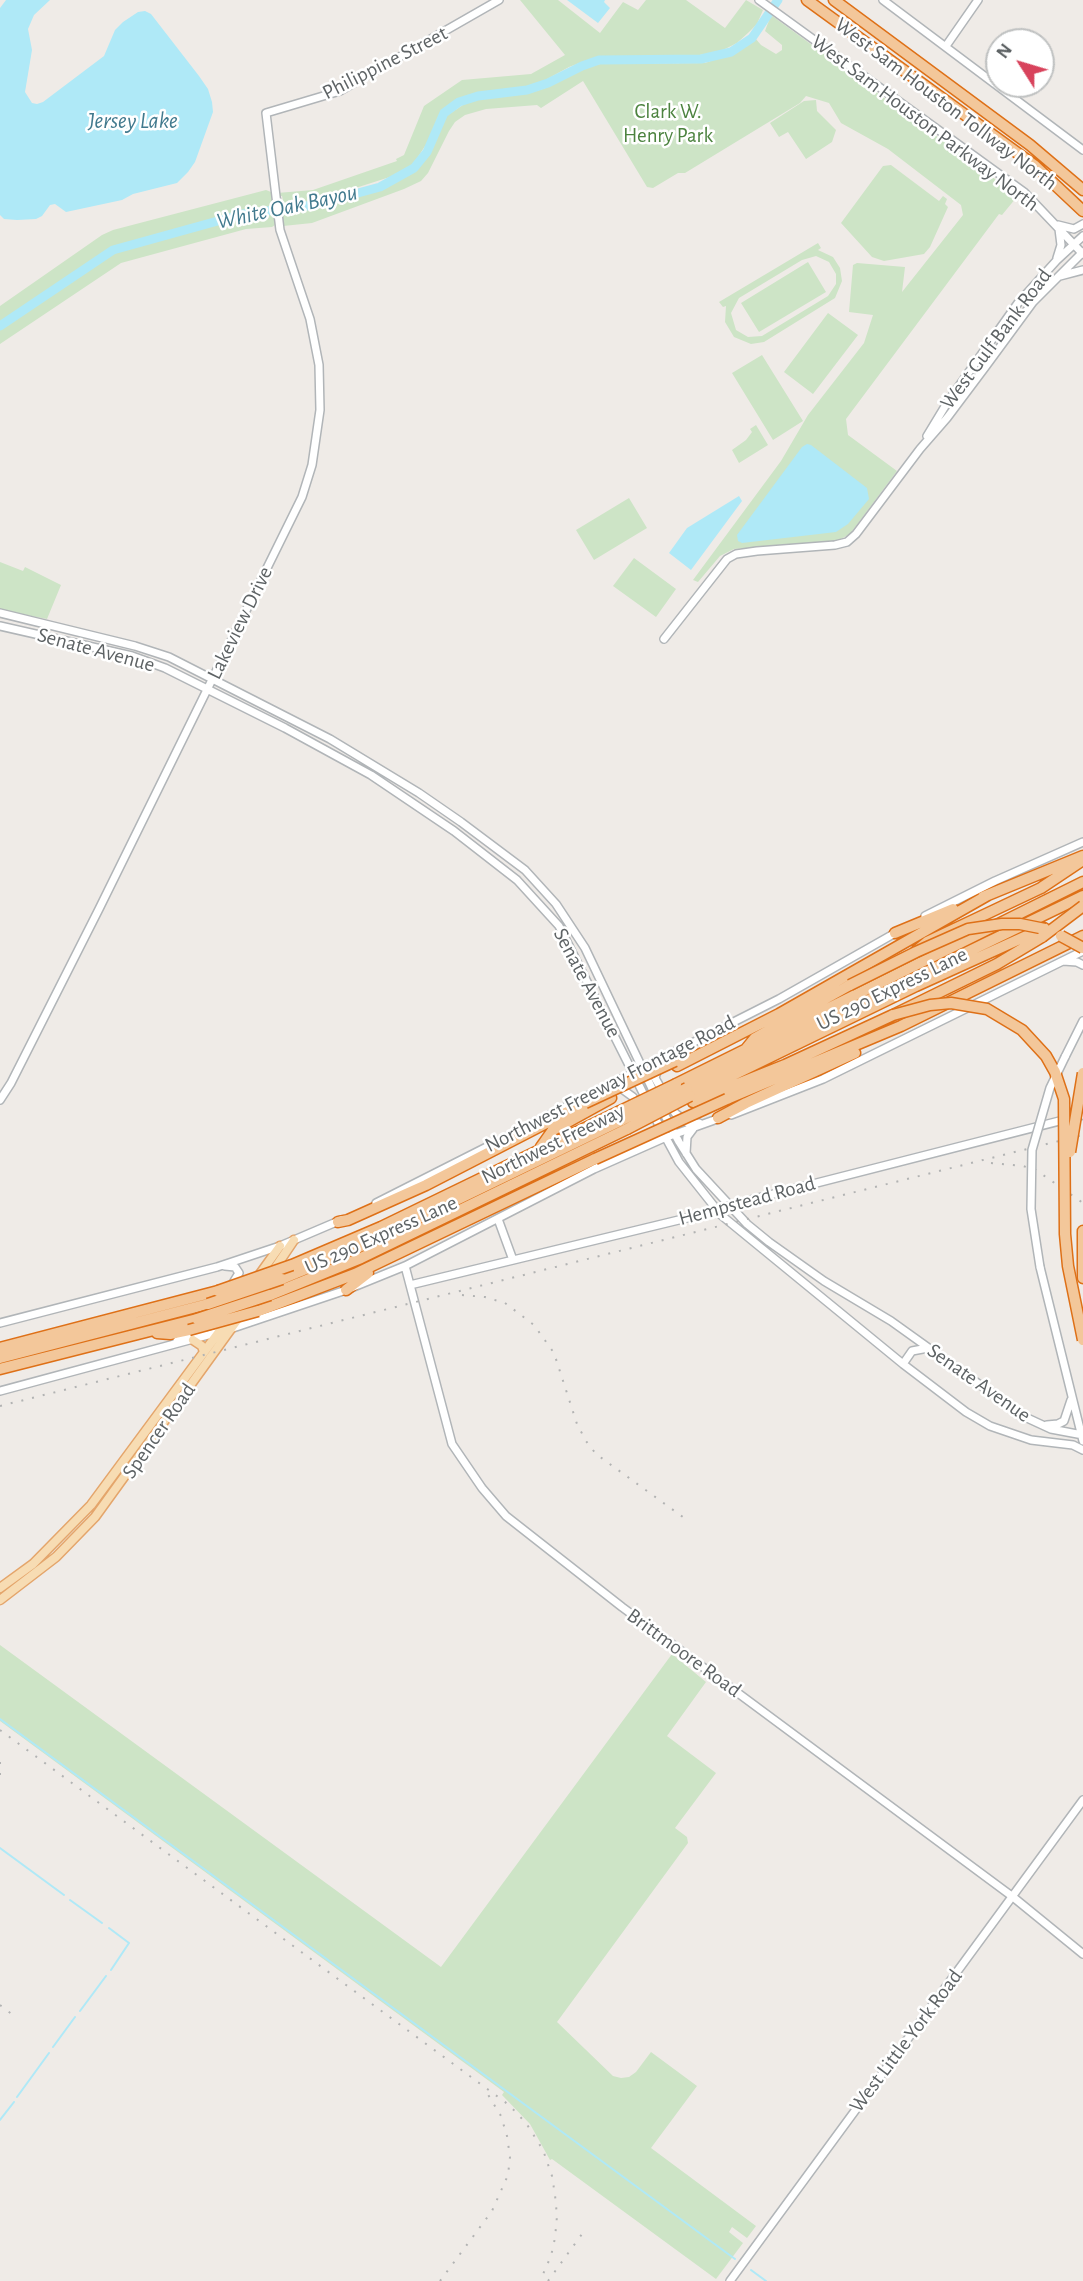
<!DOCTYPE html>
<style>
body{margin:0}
#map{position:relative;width:1083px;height:2281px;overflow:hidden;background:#efebe7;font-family:"Alegreya Sans",sans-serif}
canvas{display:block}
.north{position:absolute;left:985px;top:28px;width:70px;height:70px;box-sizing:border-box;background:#fff;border:2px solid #bfc1c1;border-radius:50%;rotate:307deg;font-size:19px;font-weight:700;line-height:28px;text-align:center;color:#5e6365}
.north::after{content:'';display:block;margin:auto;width:24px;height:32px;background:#d8435c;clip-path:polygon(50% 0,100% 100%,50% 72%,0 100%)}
</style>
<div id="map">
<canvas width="1083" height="2281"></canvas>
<div class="north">N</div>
</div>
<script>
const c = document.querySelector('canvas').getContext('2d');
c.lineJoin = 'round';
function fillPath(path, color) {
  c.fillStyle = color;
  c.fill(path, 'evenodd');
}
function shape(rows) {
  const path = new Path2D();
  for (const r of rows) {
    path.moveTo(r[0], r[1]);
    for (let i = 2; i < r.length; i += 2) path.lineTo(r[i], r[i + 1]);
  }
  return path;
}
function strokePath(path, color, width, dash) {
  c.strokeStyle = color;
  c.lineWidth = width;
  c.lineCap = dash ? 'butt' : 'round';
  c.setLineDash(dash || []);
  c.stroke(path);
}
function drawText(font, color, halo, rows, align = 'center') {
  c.font = font + ' "Alegreya Sans",sans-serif';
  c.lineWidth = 5;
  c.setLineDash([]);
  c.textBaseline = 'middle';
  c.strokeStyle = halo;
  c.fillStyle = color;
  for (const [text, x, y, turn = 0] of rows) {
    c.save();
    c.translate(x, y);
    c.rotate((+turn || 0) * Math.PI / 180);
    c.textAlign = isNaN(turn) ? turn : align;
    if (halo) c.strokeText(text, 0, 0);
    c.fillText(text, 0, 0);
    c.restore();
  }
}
fillPath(shape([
 [520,0,558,0,600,33,623,2,638,10,646,0,686,0,725,28,746,0,763,10,757,24,749,32,737,43,721,51,684,58,593,58,569,67,540,83,526,87,480,92,465,98,445,110,438,117,429,140,414,163,396,175,312,202,284,205,282,196,278,196,277,193,313,190,397,161,396,159,404,155,424,106,462,80,531,74,565,55],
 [771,15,995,179,1015,194,1016,198,1002,215,999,214,846,419,848,435,897,471,850,534,837,541,734,549,720,556,698,582,693,580,781,461,808,415,864,343,873,315,849,312,853,265,857,263,905,267,902,292,963,215,961,205,888,149,841,123,829,103,806,96,800,103,685,173,678,173,653,188,647,187,583,81,541,108,537,105,486,109,465,115,455,122,449,131,428,173,421,181,404,189,312,223,283,226,282,213,300,212,309,208,371,192,417,170,433,148,440,125,446,116,469,101,536,91,548,87,586,67,600,64,705,63,734,53,755,38,761,45,776,54,782,50,782,45,765,31],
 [816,100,817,111,836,130,832,142,806,159,788,132,779,137,770,123,804,101],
 [891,165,939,201,943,196,947,199,945,204,948,207,930,247,924,254,884,261,872,257,841,223,883,166],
 [266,190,271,192,275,225,272,227,246,229,121,263,0,344,0,306,102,235,113,230],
 [818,243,821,248,818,250,833,257,840,268,842,281,835,298,764,342,751,344,734,337,725,322,726,306,723,307,719,302],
 [816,256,829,262,836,274,836,284,828,296,762,336,748,337,736,330,731,313,739,298,802,260],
 [808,262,826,292,759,332,741,303],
 [828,313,858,335,813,394,784,372],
 [762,355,803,421,773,440,732,373],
 [756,425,768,445,739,463,732,450,746,440,752,432,750,429],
 [629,498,647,528,594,560,576,530],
 [634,558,676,589,656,617,613,586],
 [0,562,23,571,25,567,61,585,47,619,0,610],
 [0,1645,441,1967,672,1654,706,1682,667,1736,716,1773,675,1828,687,1837,688,1843,557,2022,613,2076,621,2078,629,2077,636,2072,651,2052,697,2086,651,2148,756,2226,747,2238,732,2227,729,2232,743,2243,716,2279,552,2159,550,2160,530,2124,502,2095,504,2092,0,1721]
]), '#cde4c6');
fillPath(shape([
 [6,0,50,0,34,15,28,29,32,50,25,92,32,103,37,104,43,102,104,56,115,30,123,22,138,12,145,11,151,14,199,76,208,89,212,102,213,112,195,162,188,172,177,183,133,194,122,200,66,212,55,204,50,205,42,216,36,219,17,220,4,219,0,215,0,8],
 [567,0,605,0,604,2,610,8,598,23],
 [807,444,811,445,867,488,869,499,848,524,836,532,742,543,738,541,737,535,802,447],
 [739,496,742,501,691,570,669,553,687,528]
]), '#afe9f7');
strokePath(shape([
 [0,1719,735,2259],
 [0,1848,64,1895],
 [70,1900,102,1923],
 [109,1928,129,1943,111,1970],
 [80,2011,106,1976],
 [53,2047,75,2017],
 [17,2097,49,2053],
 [0,2120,14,2102],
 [751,2270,766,2281]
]), '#afe9f7', 2);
strokePath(shape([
 [0,326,113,250,243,214,314,205,380,187,414,168,427,152,444,113,459,102,478,96,527,90,548,83,582,66,599,60,701,59,731,52,752,38,778,0]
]), '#afe9f7', 9);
const secondary = shape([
 [759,0,1024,192,1083,254],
 [883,0,1083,150],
 [946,46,978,0],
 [1058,225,1074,229,1083,224],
 [1057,258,1061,245,1059,229],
 [1060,276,1083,270],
 [927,436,947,403,1018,303,1057,260,1083,236],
 [0,613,135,646,169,657,330,739,419,793,461,822,525,870,556,904,585,948,656,1097],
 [0,626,132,656,165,668,285,728,371,775,454,831,517,880,559,926,648,1103],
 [664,639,727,559,736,554,757,551,835,545,847,542,856,534,920,449,947,418,986,366,1033,302,1083,252],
 [925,916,995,881,1083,842],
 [1063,961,1077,962,1083,965],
 [1065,1057,1083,1021],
 [658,1068,655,1078,675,1113,689,1124,699,1123],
 [616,1089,622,1089,633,1097,638,1106],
 [0,1100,11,1083,99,909,302,497,312,465,320,410,319,365,310,319,280,230,266,113,340,91,499,0],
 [661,1108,679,1142,696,1169,747,1224,769,1242,824,1281,891,1321,1025,1417,1051,1429,1083,1435],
 [653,1114,679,1162,721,1215,903,1364,966,1412,990,1426,1031,1440,1073,1445,1083,1450],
 [731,1115,823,1079,1083,951],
 [686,1153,687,1137,693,1129],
 [754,1199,1083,1115],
 [376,1203,779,999,897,932],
 [498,1219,513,1260],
 [225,1266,235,1267,239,1273,231,1286],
 [405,1266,452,1444,482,1488,506,1516,622,1607,1013,1897,1083,1954],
 [1040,1267,1083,1441],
 [410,1285,687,1218],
 [0,1323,217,1267,280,1246,341,1220],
 [230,1329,346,1290,405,1266,594,1169,664,1138,720,1118],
 [177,1341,204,1329],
 [903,1364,912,1351,928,1348],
 [0,1391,219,1332],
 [1047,1425,1058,1424,1064,1421,1071,1400],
 [730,2281,1083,1800]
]);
const primary = shape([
 [271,1274,294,1240],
 [257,1278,280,1246],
 [193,1340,202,1346,204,1352],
 [0,1588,33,1564,91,1505,230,1317],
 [0,1600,56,1557,95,1517,241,1315]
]);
const highway = shape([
 [807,0,1034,165,1083,211],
 [834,0,1030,145,1083,190],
 [983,897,1083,856],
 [895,933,953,909],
 [916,951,927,942,1041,888,1083,860],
 [746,1049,755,1038,850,985],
 [677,1066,779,1014,988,895],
 [676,1084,1083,882],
 [687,1088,1083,896],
 [690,1096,916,986,1044,928],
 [727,1099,901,1026,1083,936],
 [693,1102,785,1065,893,1015,997,964,1042,937],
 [718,1118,746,1103,855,1053],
 [541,1147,553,1130,611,1098],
 [338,1222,348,1220,426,1185,585,1103],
 [1083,1231,1083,1278],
 [292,1265,381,1227,618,1112],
 [282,1279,357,1248,622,1120],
 [346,1290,368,1273],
 [270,1295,361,1258,627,1129],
 [258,1311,355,1274,595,1159],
 [157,1333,170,1334,189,1330],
 [0,1348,218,1291],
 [0,1358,208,1304],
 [0,1369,197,1319]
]);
strokePath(secondary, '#b1b5b8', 10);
strokePath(primary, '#e4a56b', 11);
strokePath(highway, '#de7017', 13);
strokePath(secondary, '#fff', 7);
strokePath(primary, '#f7dcb3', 8);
strokePath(highway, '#f3c79a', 10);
strokePath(shape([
 [991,1163,1023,1166,1036,1170,1083,1203],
 [462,1295,485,1297,505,1303,534,1325,554,1353,577,1424,586,1441,596,1454,687,1520],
 [0,1406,1083,1135],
 [0,1730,509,2105,526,2123,543,2150,552,2176,555,2195,557,2216,555,2238,551,2256,540,2281],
 [0,1762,0,1782],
 [0,2005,13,2015],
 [440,2281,492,2211,508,2175,510,2157,507,2136,501,2116,487,2093],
 [548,2281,582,2234]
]), '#b2b3b3', 2, [2, 9]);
const secondaryBridge = shape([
 [687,1218,754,1199],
 [1040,1267,1031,1209,1032,1150,1050,1088,1065,1057]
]);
const highwayBridge = shape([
 [1061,936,1083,948],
 [1042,937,1083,906],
 [850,985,916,952,968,929,1002,924,1020,924,1045,929],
 [893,1015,930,1005,951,1003,987,1009,1022,1030,1046,1056,1055,1072,1064,1099,1065,1234,1068,1266,1083,1340],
 [585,1103,675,1061],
 [618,1112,676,1084],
 [622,1120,687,1088],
 [627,1129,690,1096],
 [1070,1152,1083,1073],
 [595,1159,727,1099],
 [218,1291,292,1265],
 [208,1304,282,1279],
 [197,1319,270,1295],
 [189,1330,258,1311]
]);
strokePath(secondaryBridge, '#b1b5b8', 10, []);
strokePath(highwayBridge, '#de7017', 13, []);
strokePath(secondaryBridge, '#fff', 7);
strokePath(highwayBridge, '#f3c79a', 10);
drawText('21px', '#5e6365', '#fff', [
 ["Philippine Street",385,63,-27],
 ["West Sam Houston Tollway North",946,104,37],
 ["West Sam Houston Parkway North",925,123,37],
 ["West Gulf Bank Road",996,339,-53],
 ["Lakeview Drive",240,623,-64],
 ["Senate Avenue",96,650,15],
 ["Senate Avenue",587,983,62],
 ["US 290 Express Lane",892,989,-26],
 ["Northwest Freeway Frontage Road",610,1084,-27],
 ["Northwest Freeway",553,1144,-26],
 ["Hempstead Road",747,1201,-15],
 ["US 290 Express Lane",381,1235,-24],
 ["Senate Avenue",979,1383,35],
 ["Spencer Road",159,1431,-55],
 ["Brittmoore Road",684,1653,36],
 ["West Little York Road",906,2041,-53]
]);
drawText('21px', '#4c833f', '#fff', [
 ["Clark W.",668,112],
 ["Henry Park",668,136]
]);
drawText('italic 23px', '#427a8e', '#fff', [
 ["Jersey Lake",133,121],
 ["White Oak Bayou",287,207,-12]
]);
</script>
